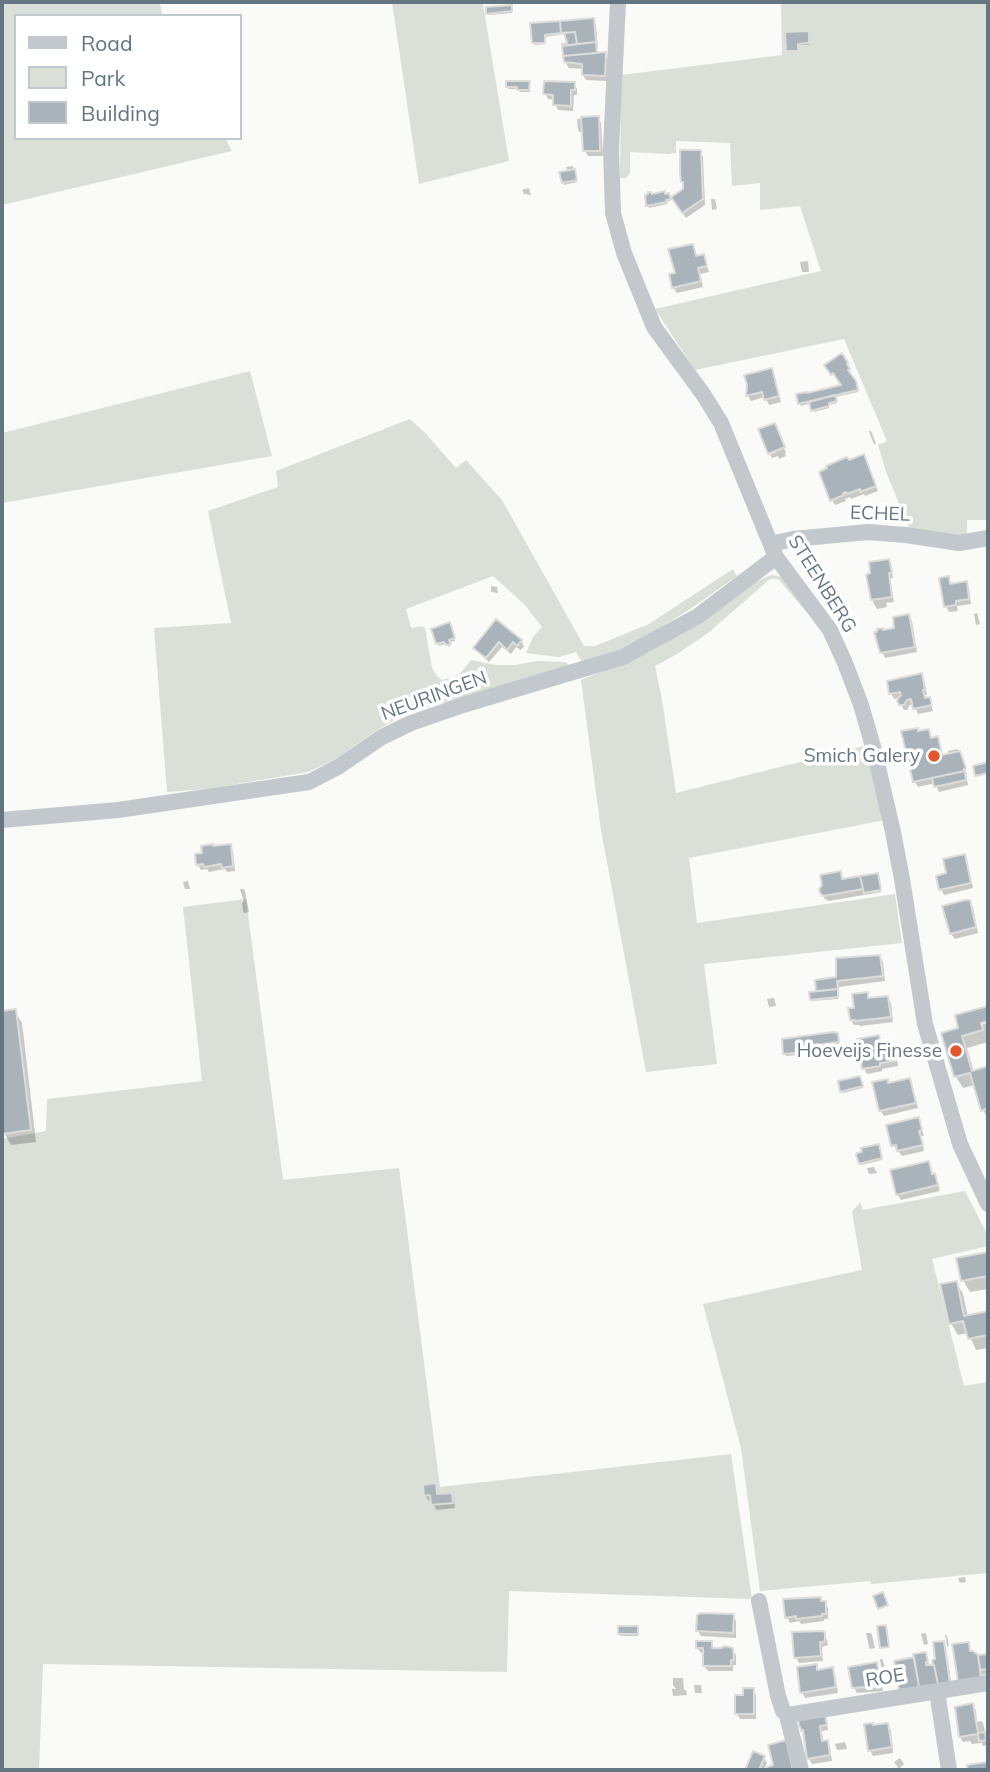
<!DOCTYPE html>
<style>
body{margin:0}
#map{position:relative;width:990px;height:1772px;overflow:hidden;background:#fafaf8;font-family:Mulish,sans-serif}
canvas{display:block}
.frame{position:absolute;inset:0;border:4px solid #657683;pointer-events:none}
.legend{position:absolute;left:14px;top:14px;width:228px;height:126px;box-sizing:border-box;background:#fff;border:2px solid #c1c8cd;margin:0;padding:9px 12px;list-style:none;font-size:21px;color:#657683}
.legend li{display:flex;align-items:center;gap:14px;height:35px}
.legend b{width:35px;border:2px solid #c1c8cd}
</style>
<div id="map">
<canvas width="990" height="1772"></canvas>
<div class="frame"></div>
<ul class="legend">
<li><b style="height:9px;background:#c3c8cc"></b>Road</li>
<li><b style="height:19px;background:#dadfd7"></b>Park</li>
<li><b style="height:19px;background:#aab3b9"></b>Building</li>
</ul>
</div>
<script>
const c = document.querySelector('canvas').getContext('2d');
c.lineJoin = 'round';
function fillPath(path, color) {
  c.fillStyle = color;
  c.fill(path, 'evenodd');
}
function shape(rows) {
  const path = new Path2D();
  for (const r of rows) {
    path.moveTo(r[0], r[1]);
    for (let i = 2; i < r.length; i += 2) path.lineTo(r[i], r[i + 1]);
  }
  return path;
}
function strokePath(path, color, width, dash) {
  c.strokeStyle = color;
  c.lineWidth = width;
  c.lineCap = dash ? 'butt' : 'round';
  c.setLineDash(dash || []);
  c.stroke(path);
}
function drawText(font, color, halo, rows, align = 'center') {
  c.font = font + ' Mulish,sans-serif';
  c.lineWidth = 7;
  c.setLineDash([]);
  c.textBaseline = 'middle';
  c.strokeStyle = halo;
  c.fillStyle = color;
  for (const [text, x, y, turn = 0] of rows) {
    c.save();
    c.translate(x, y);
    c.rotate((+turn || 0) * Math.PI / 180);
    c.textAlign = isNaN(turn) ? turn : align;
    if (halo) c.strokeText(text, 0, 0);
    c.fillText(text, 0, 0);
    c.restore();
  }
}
fillPath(shape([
 [2,2,159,2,163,16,16,16,16,138,225,138,232,151,2,205],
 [392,2,504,2,483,4,509,161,419,184],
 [781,2,988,2,988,520,967,520,967,537,943,535,909,527,886,472,878,445,887,441,844,339,695,370,655,309,821,271,800,206,760,210,760,183,732,186,730,143,676,141,676,153,669,154,630,152,630,173,626,178,620,178,621,75,782,55],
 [250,371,272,456,2,503,2,433],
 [410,419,426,434,456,468,466,460,502,500,584,646,595,646,649,624,733,569,737,576,693,607,636,644,582,662,576,652,559,657,526,653,533,637,542,627,525,605,493,576,406,609,411,628,421,626,425,628,432,668,437,676,442,680,459,675,471,660,496,665,515,665,538,661,563,662,567,663,569,667,405,714,377,730,334,760,308,772,207,789,167,792,154,628,231,623,208,511,278,487,276,471],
 [771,575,783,577,817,624,778,579,770,579,708,633,677,654,655,666,662,700,676,793,864,746,885,820,689,858,697,923,895,894,902,943,704,964,717,1064,646,1072,601,830,581,680,649,652,703,620,753,583],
 [246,899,283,1180,399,1168,440,1487,731,1454,752,1599,509,1591,507,1672,43,1664,39,1770,2,1770,2,1207,4,1207,2,1139,46,1131,47,1099,202,1081,183,907],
 [965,1191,988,1236,988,1246,932,1259,964,1386,988,1382,988,1573,871,1584,870,1581,760,1591,741,1448,703,1304,862,1270,852,1212,860,1202,863,1210]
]), '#dadfd7');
fillPath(shape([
 [511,7,512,13,489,15,488,13],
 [593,20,596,25,598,48,596,48,597,55,605,54,608,59,607,81,586,80,583,75,584,69,569,68,565,62,564,45,568,45,564,34,545,37,545,44,535,45,534,43,532,25],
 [808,33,809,45,798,45,798,52,789,52,787,50],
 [529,83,530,92,520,92,518,89,509,89,507,87],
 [574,84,577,89,577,95,574,95,573,111,558,110,555,104,555,100,548,99,545,93],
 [598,118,601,123,603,156,588,156,585,151,584,131,579,132,578,129,577,119],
 [700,152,703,157,705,205,686,218,676,203,685,190],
 [573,166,577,182,564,185,563,183,568,172,566,167],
 [529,188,531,195,524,194,522,190],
 [651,196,665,196,670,197,670,201,666,202,667,204,649,208,648,206],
 [711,199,715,199,717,209,712,210],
 [692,246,697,258,703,256,709,272,700,274,703,287,677,293,673,287],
 [808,261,809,272,802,272,800,262],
 [841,355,848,366,847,367,849,372,848,372,858,392,835,397,837,403,828,405,829,408,814,412,811,403,801,406,800,404,843,386,836,374,834,376,827,366],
 [771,370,774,376,781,402,769,405,765,397,751,401,748,396,749,384],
 [777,430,786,453,785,453,786,456,779,459,778,456,772,458,770,455,776,452],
 [869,431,871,431,872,433,876,444,874,444,873,442],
 [848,462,866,462,878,491,865,496,864,494,851,499,850,497,845,499,846,501,835,505,832,500],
 [888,561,891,566,893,578,890,578,894,602,886,603,887,607,877,609,872,600],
 [948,578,951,585,966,582,969,588,971,604,957,606,958,611,949,612,946,606],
 [491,586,497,587,498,593,491,592],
 [977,613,980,624,976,625,974,614],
 [909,616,912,621,917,652,885,658,882,652,883,632,896,629],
 [496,621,521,641,524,646,521,650,516,647,511,654,502,647,489,662,479,653,475,648],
 [450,626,455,641,449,642,450,646,449,647,447,643,439,646,433,630],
 [921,675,924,680,927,695,925,695,926,700,929,699,933,711,918,714,914,704,910,705,907,710,904,710,898,698,894,699,891,693],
 [928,731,932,739,937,738,940,744,943,756,949,755,948,751,958,749,967,774,966,774,968,785,939,792,935,783,918,787,914,781,919,733],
 [230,846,233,851,235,871,227,872,225,869,209,872,207,869,201,870,198,865],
 [964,856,967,861,973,888,944,895,941,889,948,875],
 [840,873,844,880,877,875,881,892,829,901,825,899,821,892],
 [188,881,190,889,185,889,183,882],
 [240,889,244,889,245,891,249,912,244,913,243,911,242,902,244,902],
 [969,902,973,907,978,933,955,939,951,934],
 [879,956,883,962,885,981,839,987,838,999,812,1001,811,999,819,993,818,991],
 [867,994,870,1000,887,998,891,1003,893,1022,860,1026,859,1025,854,1025,851,1020,856,1009],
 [774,998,776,1006,769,1007,767,999],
 [988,1007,988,1019,972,1024,973,1027,988,1023,988,1035,986,1035,988,1042,967,1048,974,1072,988,1068,988,1119,983,1110,975,1085,963,1088,956,1077,944,1034,960,1029,957,1016],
 [15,1011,22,1023,36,1142,11,1145,4,1133,2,1117,2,1013],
 [837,1035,839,1044,816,1047,817,1053,786,1056,785,1054],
 [878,1037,881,1043,882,1050,893,1048,896,1053,898,1066,882,1069,882,1071,867,1074,864,1069],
 [861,1080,863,1088,843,1093,842,1091],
 [909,1080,912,1085,918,1108,884,1116,880,1110,887,1081,889,1084],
 [918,1119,924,1136,921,1136,924,1151,902,1156,893,1145],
 [879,1148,882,1160,862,1165,860,1163,864,1153],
 [928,1163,932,1176,934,1175,937,1181,940,1191,901,1200,897,1194],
 [874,1167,877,1173,869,1174,867,1168],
 [988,1254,988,1289,970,1292,963,1280],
 [956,1282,963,1294,968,1317,988,1313,988,1348,976,1350,968,1333,958,1335,951,1323],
 [435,1485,439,1496,451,1495,454,1500,455,1508,436,1510,432,1500,429,1501,425,1495],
 [965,1577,966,1582,960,1583,958,1578],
 [820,1598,828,1608,828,1619,824,1619,824,1621,801,1624,799,1621,790,1623,787,1617],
 [733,1615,736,1621,736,1638,701,1636,698,1631],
 [637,1627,638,1636,621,1636,620,1634],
 [866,1633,871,1633,872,1635,875,1648,870,1649,869,1647],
 [926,1633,928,1644,924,1645,921,1634],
 [824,1634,827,1640,828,1645,822,1647,823,1661,799,1663,796,1658],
 [945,1634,947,1636,949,1646,947,1646],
 [943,1642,946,1648,952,1688,904,1695,925,1654,930,1667,935,1667],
 [711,1643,715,1650,732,1649,736,1655,736,1665,733,1665,733,1671,708,1671,704,1666,704,1653,701,1653,697,1647],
 [968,1644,971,1653,977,1657,988,1656,988,1674,982,1675,983,1683,963,1686],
 [880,1659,882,1659,883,1661,885,1668,882,1668,881,1666],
 [876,1664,879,1670,883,1691,857,1693,854,1688],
 [816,1666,818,1671,832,1669,835,1674,838,1693,805,1698,802,1692],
 [673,1678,683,1678,684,1690,686,1690,687,1695,673,1696,672,1689,676,1689,673,1685],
 [694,1685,701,1685,702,1693,695,1693],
 [753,1690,756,1695,756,1719,740,1719,737,1714,744,1696],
 [973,1705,976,1710,977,1722,982,1721,983,1723,988,1745,983,1746,982,1743,972,1744,970,1741,963,1742,960,1737],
 [824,1715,827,1721,828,1730,822,1731,823,1743,827,1742,830,1747,832,1761,812,1764,809,1758,805,1734,801,1727],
 [887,1725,891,1730,893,1753,873,1756,870,1750],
 [845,1742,847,1749,837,1750,835,1744],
 [754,1753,764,1758,767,1763,764,1770,747,1770],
 [900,1758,904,1764,899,1769,894,1762]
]), '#0003');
const building = shape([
 [512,5,512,11,486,14,486,7,512,5],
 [594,18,596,42,577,44,575,32,561,33,560,21,594,18],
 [560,21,561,33,545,35,545,43,532,43,530,23,560,21],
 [809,31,809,43,798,44,798,51,786,51,785,32,809,31],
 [575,32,577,44,562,46,562,44,567,43,564,33,575,32],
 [596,42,597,53,563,56,562,46,596,42],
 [606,52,605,76,582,75,582,64,564,62,563,56,606,52],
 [506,81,530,81,529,90,517,90,517,87,506,87,506,81],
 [544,81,575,82,575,90,571,90,571,106,553,105,553,95,543,94,544,81],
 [599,116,600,151,583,151,581,117,599,116],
 [680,150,701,150,703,199,682,213,671,197,683,189,683,182,681,182,680,173,680,150],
 [575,169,577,180,562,183,559,172,575,169],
 [665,191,665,194,669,193,671,199,666,200,667,202,646,206,645,195,648,194,648,192,651,192,652,194,665,191],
 [693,244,696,256,704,254,707,266,698,268,701,281,672,288,669,274,675,273,668,249,693,244],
 [842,353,848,363,847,364,850,369,848,370,856,381,858,390,798,404,796,394,807,392,807,393,841,385,833,373,831,375,824,365,842,353],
 [772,368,779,396,764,400,762,392,746,396,747,385,744,375,772,368],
 [835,395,837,401,829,403,829,406,811,411,809,402,835,395],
 [775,423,785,447,768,454,758,429,775,423],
 [864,454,876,486,860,492,860,489,847,494,846,492,843,493,844,495,830,501,819,472,827,468,826,466,847,457,849,460,864,454],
 [889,559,892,572,889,573,892,597,871,600,866,575,870,573,869,562,889,559],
 [949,576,950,584,967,581,969,599,956,601,956,605,944,607,939,578,949,576],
 [909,614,915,647,880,653,874,632,877,632,877,629,883,628,883,630,894,628,893,617,909,614],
 [496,619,522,640,517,646,513,642,507,650,499,642,486,658,473,648,496,619],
 [450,622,455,638,449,640,451,644,446,645,444,642,436,644,431,629,450,622],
 [922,673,925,689,923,690,925,698,930,697,932,705,913,709,911,699,907,700,904,705,899,705,897,701,898,698,901,696,900,692,889,694,887,681,922,673],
 [918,728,918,731,929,729,931,738,938,736,942,755,960,751,966,768,964,769,965,771,913,782,901,731,918,728],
 [988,762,988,773,975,776,973,766,988,762],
 [965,771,966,780,934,787,932,778,965,771],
 [213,844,213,846,231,844,233,866,222,868,221,864,204,867,203,864,196,865,195,854,202,853,201,846,213,844],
 [965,854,971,883,939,890,936,876,946,873,943,859,965,854],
 [841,871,842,879,860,876,863,889,823,896,820,893,819,889,822,885,820,875,841,871],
 [878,873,881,890,864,893,860,876,878,873],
 [965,900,970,900,976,927,950,934,942,906,965,900],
 [880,955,883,976,837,981,838,989,816,991,815,980,836,977,836,958,880,955],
 [838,989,838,997,810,1000,809,992,838,989],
 [868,992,868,998,888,996,891,1017,855,1021,855,1020,850,1020,848,1008,854,1008,852,994,868,992],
 [988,1006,988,1021,981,1023,983,1030,962,1036,972,1071,988,1066,988,1108,981,1111,970,1073,954,1077,941,1033,958,1028,955,1015,988,1006],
 [16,1009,31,1130,2,1134,2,1011,16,1009],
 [833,1032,838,1033,839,1042,816,1045,817,1051,783,1054,782,1039,833,1032],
 [879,1035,881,1048,894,1046,896,1061,880,1063,880,1066,862,1069,857,1039,879,1035],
 [860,1076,863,1086,840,1092,838,1081,860,1076],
 [910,1078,916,1103,879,1111,872,1082,888,1079,888,1083,910,1078],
 [919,1117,922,1130,919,1131,923,1145,897,1151,896,1145,891,1146,886,1125,919,1117],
 [879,1144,882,1158,859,1164,856,1155,857,1153,862,1152,861,1148,879,1144],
 [929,1161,932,1174,935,1173,938,1185,896,1195,890,1170,929,1161],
 [988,1252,988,1276,961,1281,956,1258,988,1252],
 [957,1281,964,1316,988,1311,988,1335,968,1339,963,1321,949,1324,940,1284,957,1281],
 [436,1483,437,1494,452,1493,453,1503,431,1505,430,1495,424,1496,423,1485,436,1483],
 [883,1592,888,1605,878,1609,873,1596,883,1592],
 [821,1597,821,1601,826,1601,826,1614,822,1614,822,1616,796,1619,796,1616,785,1618,783,1599,821,1597],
 [701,1613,734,1614,733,1633,696,1631,697,1615,701,1613],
 [886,1625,889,1647,880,1648,877,1626,886,1625],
 [618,1626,638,1626,638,1634,618,1634,618,1626],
 [823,1631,825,1633,825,1639,824,1642,820,1642,821,1656,794,1658,792,1632,823,1631],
 [696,1641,712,1641,712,1648,721,1648,725,1646,733,1648,734,1660,731,1660,731,1666,703,1666,703,1648,696,1648,696,1641],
 [944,1641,950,1683,938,1685,934,1665,933,1665,932,1660,935,1659,933,1642,944,1641],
 [969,1642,970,1651,973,1651,978,1655,981,1678,958,1681,952,1644,969,1642],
 [926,1652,928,1662,926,1662,926,1665,934,1665,938,1685,919,1687,913,1654,926,1652],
 [988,1654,988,1669,980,1670,978,1655,988,1654],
 [914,1657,919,1687,899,1690,894,1661,914,1657],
 [877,1662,881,1686,852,1688,848,1667,877,1662],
 [817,1664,817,1670,833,1667,836,1687,800,1693,797,1667,817,1664],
 [743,1688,754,1688,754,1714,735,1714,735,1695,743,1695,743,1688],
 [973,1703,978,1733,985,1732,986,1740,979,1741,978,1734,959,1737,955,1707,973,1703],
 [825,1713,827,1725,820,1726,822,1741,828,1740,830,1755,807,1759,803,1730,801,1731,800,1727,799,1727,798,1718,825,1713],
 [873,1723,873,1725,888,1723,892,1747,868,1751,864,1724,873,1723],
 [786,1740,793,1770,769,1770,767,1767,773,1765,768,1745,786,1740],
 [753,1751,765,1756,759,1770,745,1770,753,1751],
 [987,1762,988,1770,968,1770,967,1765,987,1762]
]);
fillPath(building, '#aab3b9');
strokePath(building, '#dcdcda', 2);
strokePath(shape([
 [618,2,611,149,613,213,624,253,654,327,703,394,721,423,776,557,830,630,845,663,861,705,874,750,893,832,902,879,925,1024,960,1144,988,1204],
 [771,544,793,539,868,532,906,535,959,543,988,538],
 [2,820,118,810,309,782,338,767,382,737,411,723,463,705,623,657,698,616,776,557],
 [759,1601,778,1696,783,1711,788,1715,788,1720,801,1770],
 [937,1691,949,1770],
 [788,1715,988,1683]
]), '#c3c8cc', 16);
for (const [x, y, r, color] of [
 [934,756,7,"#e4572e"],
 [956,1051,7,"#e4572e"]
]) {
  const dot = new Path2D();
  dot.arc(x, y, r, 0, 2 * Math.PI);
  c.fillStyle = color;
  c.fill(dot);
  strokePath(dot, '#fff', 2.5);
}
drawText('19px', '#657683', '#fff', [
 ["ECHEL",880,514,2],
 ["STEENBERG",822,584,58],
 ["NEURINGEN",434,696,-20],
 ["ROE",885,1678,-9]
]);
drawText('19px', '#657683', '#fff', [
 ["Smich Galery",920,756],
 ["Hoeveijs Finesse",942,1051]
], 'right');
</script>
